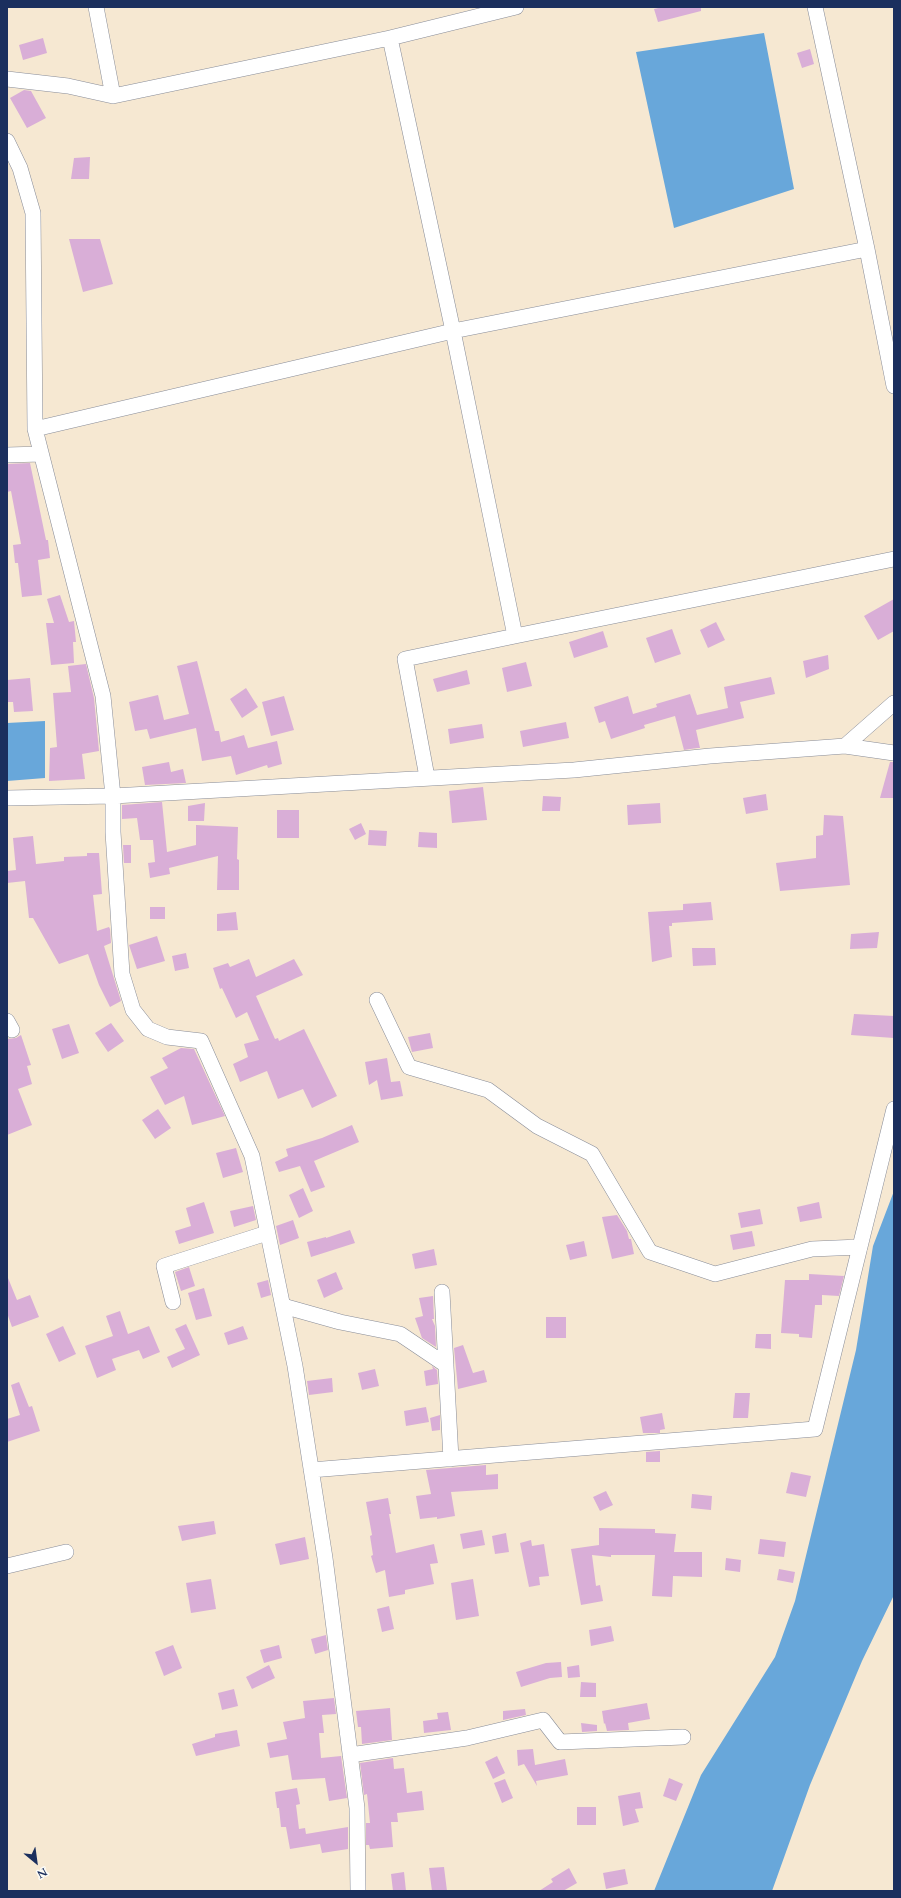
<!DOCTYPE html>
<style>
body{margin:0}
#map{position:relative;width:901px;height:1898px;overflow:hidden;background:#f6e8d2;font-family:Cardo,serif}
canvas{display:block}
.frame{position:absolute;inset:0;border:8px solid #1b2f5e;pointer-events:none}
.north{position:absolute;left:16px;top:1842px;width:40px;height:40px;-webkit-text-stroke:3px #fdfcf7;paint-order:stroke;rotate:151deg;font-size:11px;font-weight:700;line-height:16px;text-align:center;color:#1b2f5e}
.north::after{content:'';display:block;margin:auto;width:14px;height:18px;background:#1b2f5e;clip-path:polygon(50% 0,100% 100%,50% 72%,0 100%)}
</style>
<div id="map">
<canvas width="901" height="1898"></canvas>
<div class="frame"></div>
<div class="north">N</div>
</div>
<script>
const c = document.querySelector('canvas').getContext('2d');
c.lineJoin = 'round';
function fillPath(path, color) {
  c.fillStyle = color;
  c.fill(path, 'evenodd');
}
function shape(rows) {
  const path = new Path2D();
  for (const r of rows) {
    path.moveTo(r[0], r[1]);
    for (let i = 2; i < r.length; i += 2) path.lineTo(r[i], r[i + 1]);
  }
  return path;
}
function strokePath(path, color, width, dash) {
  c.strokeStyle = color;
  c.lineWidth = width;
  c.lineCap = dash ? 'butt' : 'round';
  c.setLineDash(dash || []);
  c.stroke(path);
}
fillPath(shape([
 [764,33,794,189,674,228,636,52],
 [45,721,45,778,7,781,7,723],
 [894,1191,894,1595,862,1661,810,1785,772,1891,654,1891,701,1775,775,1657,795,1601,856,1350,873,1246]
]), '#68a7da');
fillPath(shape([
 [663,7,701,7,701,11,658,22,654,9],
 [43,38,47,53,23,60,19,45],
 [810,49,814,64,802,68,797,53],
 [24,90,31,91,46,118,27,128,10,98],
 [90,157,89,179,71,179,74,158],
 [69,239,100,239,113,284,83,292],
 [30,463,46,540,48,540,50,558,38,560,42,595,22,597,18,563,15,563,13,545,21,544,11,491,7,492,7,464],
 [60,595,69,622,74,621,76,642,73,642,74,663,51,665,46,623,54,623,47,599],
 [894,599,894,631,878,640,864,616],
 [716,622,725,640,708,648,700,630],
 [672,629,681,654,655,663,646,638],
 [603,631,608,647,574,658,569,642],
 [828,655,829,669,806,678,803,661],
 [197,661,215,731,219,731,221,742,244,735,248,748,277,741,282,764,268,768,267,765,236,775,231,756,202,761,196,728,150,739,147,729,135,731,129,702,158,695,164,720,189,714,177,666],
 [526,662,532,686,507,692,502,668],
 [86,664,94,698,99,751,82,754,85,779,49,781,50,748,57,747,53,693,71,692,68,666],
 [467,670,470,684,437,692,433,679],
 [771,677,775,694,740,702,744,718,696,730,700,748,697,748,684,750,675,716,644,725,645,728,611,739,605,721,599,723,594,707,628,696,633,714,657,707,656,704,690,694,697,715,728,708,724,687],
 [30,678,33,711,14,712,13,702,7,702,7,680],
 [246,688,258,707,242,718,230,699],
 [284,696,294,730,271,736,262,702],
 [566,722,569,738,523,747,520,731],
 [482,724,484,738,450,744,448,729],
 [169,762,171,772,183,769,186,783,145,785,142,767],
 [890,762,894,762,894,798,880,798],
 [483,787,487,820,452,823,449,791],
 [766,794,768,810,746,814,743,798],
 [543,796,561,797,560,811,542,811],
 [162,802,167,852,196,845,196,825,238,827,237,859,239,860,239,890,217,890,218,856,169,868,170,874,150,878,148,863,155,862,153,840,140,840,137,818,122,819,122,805],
 [205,803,204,821,188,821,188,806],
 [660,803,661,823,628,825,627,805],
 [277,810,299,810,299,838,277,838],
 [824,815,843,816,850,885,780,891,776,863,816,858,816,836,823,835],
 [361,823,366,834,355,840,349,829],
 [369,830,387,831,386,846,368,845],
 [419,832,437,833,437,848,418,847],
 [33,836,36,864,64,861,64,857,87,856,87,853,99,853,102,894,93,895,97,931,109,927,110,929,111,943,104,946,121,1001,110,1007,99,985,88,954,59,964,33,918,29,918,25,881,7,883,7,871,16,870,13,838],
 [123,845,131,845,131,863,124,863],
 [711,902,713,920,672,923,672,926,669,926,672,957,652,962,648,912,683,910,683,904],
 [150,907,165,907,165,919,150,919],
 [236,912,238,930,217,931,217,914],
 [879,932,877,948,850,949,851,934],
 [157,936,165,961,137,969,129,945],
 [692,948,715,948,716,965,693,966],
 [186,953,189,968,175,971,172,956],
 [249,959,256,977,294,959,303,975,256,996,275,1039,278,1038,279,1041,304,1029,337,1096,312,1108,303,1089,278,1099,267,1071,240,1082,233,1064,248,1057,244,1044,259,1040,247,1012,236,1018,222,988,220,989,213,968,228,963,230,967],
 [854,1014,894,1016,894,1038,851,1035],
 [111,1023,124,1041,108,1052,95,1033],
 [69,1024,79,1053,62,1059,52,1029],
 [430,1033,433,1048,412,1052,408,1037],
 [21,1035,31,1065,27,1066,32,1084,18,1089,32,1125,7,1135,7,1039,16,1038],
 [181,1048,194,1049,225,1116,192,1125,184,1096,165,1105,150,1077,168,1068,162,1058],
 [387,1058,391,1082,400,1081,403,1096,381,1100,377,1080,369,1085,365,1062],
 [158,1109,171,1128,155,1139,142,1120],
 [352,1125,359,1142,314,1161,325,1187,311,1192,300,1166,279,1172,275,1162,288,1156,286,1149,322,1138],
 [236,1148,243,1172,223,1178,216,1153],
 [303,1188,313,1211,299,1218,289,1195],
 [204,1202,214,1233,179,1244,175,1231,191,1226,186,1208],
 [819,1202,822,1218,800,1222,797,1207],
 [253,1206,256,1220,234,1227,230,1211],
 [760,1209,763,1224,741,1228,738,1213],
 [617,1215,627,1231,629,1239,631,1239,634,1254,612,1259,602,1217],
 [293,1220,299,1238,280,1245,276,1226],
 [350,1230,355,1243,311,1257,307,1242,326,1237,326,1238],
 [752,1231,755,1246,733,1250,730,1235],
 [584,1241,587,1256,570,1260,566,1245],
 [434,1249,437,1265,415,1269,412,1254],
 [189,1267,195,1286,181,1291,175,1272],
 [336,1272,343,1289,324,1298,317,1280],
 [809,1274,844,1276,839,1296,822,1295,822,1305,815,1305,812,1338,799,1337,799,1334,781,1333,785,1280,809,1280],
 [7,1278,8,1278,17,1300,30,1295,39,1317,12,1327,7,1313],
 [268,1280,271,1295,261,1298,257,1283],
 [204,1288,212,1316,196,1320,188,1293],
 [433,1296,434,1319,432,1319,435,1326,436,1347,422,1338,415,1318,423,1316,419,1298],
 [120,1311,128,1334,149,1326,160,1352,143,1359,139,1350,112,1359,116,1370,97,1378,85,1346,113,1336,106,1316],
 [546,1317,566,1317,566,1338,546,1338],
 [186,1324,200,1355,172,1368,167,1357,185,1349,175,1329],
 [63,1326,76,1354,59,1362,46,1334],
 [243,1326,248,1339,228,1345,224,1333],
 [756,1334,771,1334,771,1349,755,1348],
 [463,1345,473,1373,484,1370,487,1382,458,1389,454,1348],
 [432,1366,437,1370,438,1384,426,1386,424,1371,433,1369],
 [375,1369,379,1386,362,1390,358,1373],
 [332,1378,333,1392,309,1395,307,1381],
 [19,1382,29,1407,32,1406,40,1431,7,1442,7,1419,20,1415,11,1385],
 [735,1393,750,1393,748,1418,733,1418],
 [426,1407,429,1422,406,1426,404,1411],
 [662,1413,665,1429,660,1430,660,1433,643,1433,640,1417],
 [440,1415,440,1430,432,1431,430,1418],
 [660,1451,660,1462,646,1462,646,1452],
 [486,1465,486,1475,498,1474,498,1489,451,1492,455,1516,437,1519,437,1517,420,1519,416,1496,431,1494,426,1470],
 [791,1472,811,1476,806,1497,786,1493],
 [606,1491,613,1505,600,1511,593,1497],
 [692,1494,712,1496,711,1510,691,1508],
 [388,1498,391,1514,389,1514,396,1553,434,1544,438,1563,430,1564,434,1584,405,1590,405,1594,389,1597,385,1570,376,1573,371,1556,373,1555,370,1536,372,1535,366,1502],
 [214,1521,216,1534,182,1541,178,1526],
 [599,1528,655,1529,655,1533,676,1534,674,1552,702,1552,702,1577,673,1576,672,1597,652,1596,655,1555,611,1555,611,1557,592,1555,596,1586,600,1585,603,1601,581,1605,571,1549,599,1545],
 [482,1530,485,1545,463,1549,460,1534],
 [506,1533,509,1552,495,1554,492,1536],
 [305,1537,309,1559,280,1565,275,1544],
 [760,1539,786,1542,784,1557,758,1554],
 [531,1540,532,1546,544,1544,549,1576,539,1577,540,1585,529,1587,520,1543],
 [726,1558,741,1560,740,1572,725,1570],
 [779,1569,795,1572,793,1583,777,1580],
 [211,1579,216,1609,191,1613,186,1583],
 [473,1579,479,1616,456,1620,451,1583],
 [389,1606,394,1629,382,1632,377,1609],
 [611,1626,614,1641,591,1646,589,1630],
 [326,1635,328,1650,315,1654,311,1639],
 [173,1645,182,1668,164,1676,155,1652],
 [279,1645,282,1658,264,1663,260,1650],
 [561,1662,562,1677,550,1678,521,1687,516,1672,546,1663],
 [269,1665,275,1678,252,1689,246,1677],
 [579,1665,580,1677,568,1678,567,1667],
 [581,1682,596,1683,596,1697,580,1697],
 [234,1689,238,1706,222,1710,218,1693],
 [334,1698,336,1714,322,1715,324,1733,319,1733,321,1758,341,1756,347,1798,329,1801,325,1778,292,1780,288,1755,270,1758,267,1743,287,1739,283,1722,305,1718,303,1701],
 [647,1703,650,1719,628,1723,629,1730,607,1731,605,1723,604,1724,602,1711],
 [390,1708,392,1740,362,1744,361,1727,358,1727,356,1711],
 [525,1709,526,1715,503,1720,503,1711],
 [448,1712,451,1730,424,1733,423,1721,438,1719,437,1713],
 [581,1723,597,1725,597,1731,582,1732],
 [237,1730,240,1746,196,1756,192,1744,215,1737,215,1734],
 [533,1749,535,1765,565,1759,568,1775,536,1781,537,1786,524,1764,518,1766,517,1750],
 [497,1756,505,1773,493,1779,485,1762],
 [393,1758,394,1769,404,1768,407,1793,422,1791,424,1810,397,1813,398,1822,391,1822,393,1847,370,1849,369,1845,366,1845,366,1823,370,1823,367,1794,364,1795,360,1763],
 [669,1778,683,1784,676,1801,663,1796],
 [505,1779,513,1798,502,1803,494,1783],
 [297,1788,300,1804,296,1805,299,1829,305,1828,306,1834,348,1827,348,1849,322,1853,320,1844,290,1849,286,1827,281,1827,279,1808,277,1808,275,1792],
 [640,1792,643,1808,635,1809,639,1822,623,1826,618,1796],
 [577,1807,596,1807,596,1825,577,1825],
 [444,1867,447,1891,432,1891,429,1868],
 [569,1868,577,1883,563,1891,539,1891,553,1882,551,1879],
 [625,1869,628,1884,606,1889,603,1873],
 [404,1872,406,1891,393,1891,391,1874]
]), '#d9aed7');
const minor = shape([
 [96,7,113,96,390,38],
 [516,7,390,38,453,331,515,636,894,559],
 [815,7,867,249,894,386],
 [7,79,68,86,113,96],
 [7,141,20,168,33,213,35,429,103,696,113,796,113,832,122,974,133,1010,148,1029,167,1037,201,1041,252,1156,295,1366,325,1558,357,1808,358,1891],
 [35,429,453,331,867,249],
 [7,455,41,454],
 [845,746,894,753],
 [427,777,405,659,515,636],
 [7,798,113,796,574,770,710,756,845,746,894,703],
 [377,1000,409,1067,488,1090,537,1126,592,1154,650,1252,715,1274,812,1249,860,1247],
 [7,1021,12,1030],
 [442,1292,451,1459],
 [173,1302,164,1266,267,1233],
 [283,1306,340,1322,400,1334,446,1365],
 [311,1470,815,1429,894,1109],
 [7,1566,66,1552],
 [350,1755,467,1738,543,1720,560,1742,683,1737]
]);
strokePath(minor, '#888c98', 16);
strokePath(minor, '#fff', 15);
</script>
